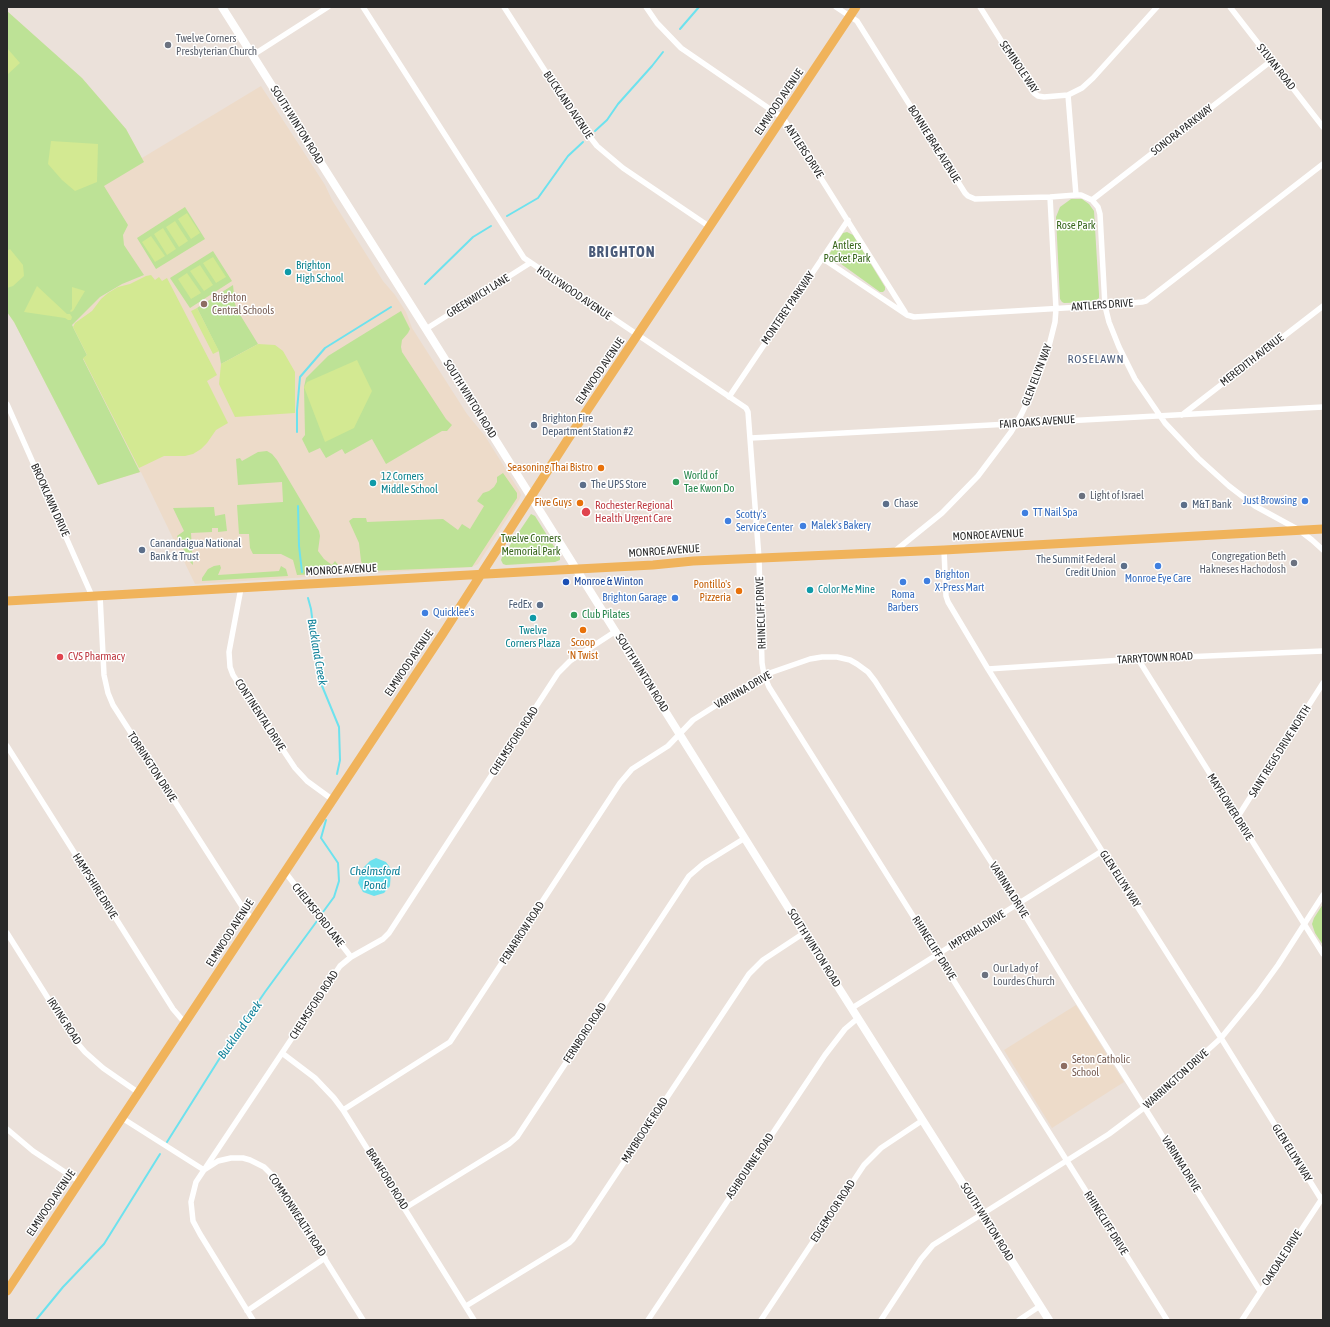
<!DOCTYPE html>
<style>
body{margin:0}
#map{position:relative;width:1330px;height:1327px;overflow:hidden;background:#ebe1da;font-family:"Asap Condensed",sans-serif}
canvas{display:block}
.frame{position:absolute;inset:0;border:8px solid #292929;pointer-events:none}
</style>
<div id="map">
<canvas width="1330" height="1327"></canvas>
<div class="frame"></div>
</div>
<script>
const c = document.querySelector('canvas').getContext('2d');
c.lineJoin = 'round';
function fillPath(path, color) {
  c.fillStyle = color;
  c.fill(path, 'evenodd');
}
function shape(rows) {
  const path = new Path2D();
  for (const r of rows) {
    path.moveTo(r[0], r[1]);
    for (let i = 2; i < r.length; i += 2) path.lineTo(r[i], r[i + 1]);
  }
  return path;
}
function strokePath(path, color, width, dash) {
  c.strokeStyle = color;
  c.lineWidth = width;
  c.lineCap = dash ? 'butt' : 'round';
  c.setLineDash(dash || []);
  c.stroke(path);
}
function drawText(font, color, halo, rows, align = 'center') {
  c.font = font + ' "Asap Condensed",sans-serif';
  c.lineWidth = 3;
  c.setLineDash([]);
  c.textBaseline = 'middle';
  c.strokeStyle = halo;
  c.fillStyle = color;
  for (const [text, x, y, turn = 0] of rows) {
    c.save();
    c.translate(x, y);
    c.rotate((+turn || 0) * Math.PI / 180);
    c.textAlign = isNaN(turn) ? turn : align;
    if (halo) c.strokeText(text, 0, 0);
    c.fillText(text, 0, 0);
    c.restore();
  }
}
fillPath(shape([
 [7,11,82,78,126,129,142,158,261,86,325,185,332,200,383,281,395,295,406,312,412,328,467,414,485,436,520,492,521,495,519,500,478,564,472,567,195,584,141,472,98,485,14,322,7,312],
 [1076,1005,1124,1082,1052,1128,1004,1050]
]), '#eddbc9');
fillPath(shape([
 [7,11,82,78,126,129,144,162,104,186,128,225,123,235,124,245,144,275,122,284,100,297,72,325,87,355,83,359,140,472,98,485,14,322,7,312],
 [1071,199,1082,199,1089,204,1094,211,1099,294,1099,298,1094,302,1064,303,1062,302,1060,299,1056,217,1060,207],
 [185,207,205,239,156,269,137,238],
 [847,232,853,235,885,287,885,290,883,292,880,292,830,256,830,253,843,233],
 [213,251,232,281,190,308,170,278],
 [233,285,235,304,239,313,258,344,221,364,219,352,197,308],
 [401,311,410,329,408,333,402,340,401,347,402,352,446,419,452,425,447,431,442,431,386,464,372,439,345,454,342,449,326,458,320,448,309,453,302,439,305,435,304,387,306,378,328,356],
 [267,451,272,454,277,460,319,531,320,536,318,551,324,559,332,565,335,561,339,566,339,573,297,575,293,560,281,554,253,554,250,548,249,534,239,534,237,505,283,502,282,482,238,485,236,459,240,458,242,461,258,452],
 [503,473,517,493,517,498,472,567,369,571,363,566,361,561,359,543,349,521,353,518,366,518,367,522,443,519,458,530,462,524,470,529,484,506,477,501,483,493,489,491,494,487,497,482,497,477],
 [214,507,215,516,225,514,227,531,218,532,218,528,212,528,212,532,191,533,193,565,190,562,177,536,184,531,173,508],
 [531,514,535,516,560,556,560,560,555,562,506,565,503,564,501,560,502,557],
 [220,565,221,568,218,575,279,571,281,566,286,569,288,576,202,581,202,578,208,569,214,566],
 [1323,904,1323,945,1315,933,1312,924,1314,918]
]), '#bde296');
fillPath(shape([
 [7,48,20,63,7,75],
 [51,141,98,144,97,182,75,191,62,180,48,164],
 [187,213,200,233,191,239,178,219],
 [175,221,188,241,179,247,166,227],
 [163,228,176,249,167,255,154,234],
 [151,236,165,256,155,262,142,242],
 [10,249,23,265,24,276,13,286,7,288,7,251],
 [213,257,226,277,216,283,203,263],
 [200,265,213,285,204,291,190,271],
 [187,273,201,293,191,299,178,279],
 [151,275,155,280,159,277,162,281,167,278,217,375,207,381,228,423,216,430,207,443,201,449,193,454,185,456,164,456,139,468,83,358,87,355,73,327,75,323,92,311,101,299,108,293,118,287,130,284,146,276],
 [37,286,67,314,70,314,72,317,71,320,68,320,65,318,24,312],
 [72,287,85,291,73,311,71,312,70,311,72,309],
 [197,308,219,351,213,354,191,311],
 [258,344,275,345,283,351,295,372,295,413,235,417,219,384,221,364],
 [357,360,372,391,354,428,325,442,304,387,307,382]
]), '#d3e992');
fillPath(shape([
 [376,858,386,862,391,869,390,886,384,893,374,896,363,892,358,883,362,869,370,861]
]), '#6de2ee');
strokePath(shape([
 [680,29,699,7],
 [595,131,607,120,618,104,652,66,663,52],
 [507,216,538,198,568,156,583,142],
 [425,284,473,237,491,226],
 [297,432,297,410,300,377,325,348,391,307],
 [298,506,299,546,302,572],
 [308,598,311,609,320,681,339,727,340,760,337,774],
 [323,912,334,897,339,881,338,863,321,838,326,820],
 [167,1142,223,1053,265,992,317,921],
 [36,1320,63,1287,104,1244,160,1154]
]), '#6de2ee', 2);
strokePath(shape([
 [363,7,524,258,746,408,748,412,759,559,762,663,764,675,769,687,1167,1320],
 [504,7,576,119,597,146,623,168,710,227],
 [646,7,657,23,681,48,783,118,905,312],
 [836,7,857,21,965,193,968,196,975,199,1050,197,1076,195],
 [980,7,1034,93,1038,96,1044,97,1068,95,1082,88,1093,78,1157,7],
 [1230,7,1323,127],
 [253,55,328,7],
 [1068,95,1076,195,1081,195,1092,200,1098,207,1100,214,1105,306,1109,322,1119,347,1135,379,1165,423,1198,458,1229,486,1255,506,1299,530,1312,540,1323,550],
 [1092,200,1271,61],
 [822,258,907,315,914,317,1098,306,1142,302,1146,301,1323,164],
 [426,329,530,263],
 [729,397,848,220],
 [7,404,92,596],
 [1182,415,1323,306],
 [751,438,1323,407],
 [944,550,946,596,948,602,988,669,1102,851,1221,1038,1321,1199],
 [895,551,942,513,978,476,1011,432,1021,415,1035,386,1048,350,1055,322,1056,309,1050,197],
 [241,588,229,652,230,667,233,675,295,768,307,781,333,800],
 [100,596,104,675,108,693,113,705,245,911,253,920],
 [1138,659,1323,954],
 [988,669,1138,659,1323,651],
 [7,746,173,1009,185,1023],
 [1237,818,1323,683],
 [285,872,351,957],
 [7,933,73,1038,85,1052,103,1068,139,1093],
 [852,1008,1102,851],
 [282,1053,315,1078,334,1098,343,1110,474,1320],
 [343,1110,450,1042,620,783,632,769,668,746,693,720,764,675,810,659,822,657,837,657,850,660,857,664,868,672,875,681,1018,904,1075,997,1260,1291],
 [122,1118,204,1170,218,1161,231,1158,243,1158,250,1160,264,1167,273,1176,363,1320],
 [7,1129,33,1151,80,1182],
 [405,1208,509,1144,517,1137,689,876,703,864,745,838],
 [466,1306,569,1243,573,1239,749,974,763,960,804,933],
 [247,1311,325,1258],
 [253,1320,200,1234,193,1221,191,1202,196,1182,340,966,351,957,383,939,389,933,558,673,570,661,616,631],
 [648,1320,825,1055,845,1029,858,1018],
 [761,1320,864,1165,881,1148,923,1120],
 [881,1320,921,1259,933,1245,1109,1134,1145,1107,1221,1038,1257,994,1278,965,1323,895],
 [1019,1320,1040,1306],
 [1242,1320,1323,1197]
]), '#fff', 5.5);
strokePath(shape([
 [222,7,426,329,804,933,1049,1320]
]), '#fff', 8);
strokePath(shape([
 [7,601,540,571,653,565,693,561,944,550,1323,529],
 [7,1291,442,635,568,439,856,7]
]), '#f0b35b', 9);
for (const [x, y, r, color] of [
 [168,45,4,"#6b7280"],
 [288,272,4,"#0f9aa8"],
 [204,304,4,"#8d6e63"],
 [534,425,4,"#5c6f8a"],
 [601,468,4,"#e8710a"],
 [676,482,4,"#2e9e5b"],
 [373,483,4,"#0f9aa8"],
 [583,485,4,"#5c6f8a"],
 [1082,496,4,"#6b7280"],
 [1305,501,4,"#3f7fe0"],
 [580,503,4,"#e8710a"],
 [886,504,4,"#5c6f8a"],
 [1184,505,4,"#5c6f8a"],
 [586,512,5,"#e0444e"],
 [1025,513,4,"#3f7fe0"],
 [728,521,4,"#3f7fe0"],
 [803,526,4,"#3f7fe0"],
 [142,550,4,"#5c6f8a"],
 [1294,563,4,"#6b7280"],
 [1124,566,4,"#5c6f8a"],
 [1158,566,4,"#3f7fe0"],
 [927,581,4,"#3f7fe0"],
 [566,582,4,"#1a4fb4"],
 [903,582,4,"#3f7fe0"],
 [810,590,4,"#0f9aa8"],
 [739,591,4,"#e8710a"],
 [675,598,4,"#3f7fe0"],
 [540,605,4,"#5c6f8a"],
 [425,613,4,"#3f7fe0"],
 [574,615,4,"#2e9e5b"],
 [533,618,4,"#0f9aa8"],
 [583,630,4,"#e8710a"],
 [60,657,4,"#e0444e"],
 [985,975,4,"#6b7280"],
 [1064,1066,4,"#8d6e63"]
]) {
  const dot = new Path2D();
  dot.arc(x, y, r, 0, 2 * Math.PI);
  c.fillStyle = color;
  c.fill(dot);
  strokePath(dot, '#fff', 1.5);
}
drawText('11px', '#5b616d', '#fff', [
 ["Twelve Corners",176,39],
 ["Presbyterian Church",176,52],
 ["Light of Israel",1090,496],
 ["Congregation Beth",1286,557,"right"],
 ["Hakneses Hachodosh",1286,570,"right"],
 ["Our Lady of",993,969],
 ["Lourdes Church",993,982]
], 'left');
drawText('11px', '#292929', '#fff', [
 ["SEMINOLE WAY",1019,67,56],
 ["SYLVAN ROAD",1276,67,52],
 ["ELMWOOD AVENUE",779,102,-56],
 ["BUCKLAND AVENUE",568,105,56],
 ["SOUTH WINTON ROAD",297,125,58],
 ["SONORA PARKWAY",1182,130,-38],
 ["BONNIE BRAE AVENUE",934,144,58],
 ["ANTLERS DRIVE",804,151,57],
 ["HOLLYWOOD AVENUE",574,293,34],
 ["GREENWICH LANE",478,296,-32],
 ["ANTLERS DRIVE",1102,305,-4],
 ["MONTEREY PARKWAY",788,308,-56],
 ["MEREDITH AVENUE",1252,360,-38],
 ["ELMWOOD AVENUE",600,371,-56],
 ["GLEN ELLYN WAY",1037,375,-69],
 ["SOUTH WINTON ROAD",470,399,58],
 ["FAIR OAKS AVENUE",1037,422,-4],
 ["BROOKLAWN DRIVE",50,500,66],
 ["MONROE AVENUE",988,535,-3],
 ["MONROE AVENUE",664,551,-4],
 ["MONROE AVENUE",341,570,-3],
 ["RHINECLIFF DRIVE",761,613,-92],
 ["TARRYTOWN ROAD",1155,658,-3],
 ["ELMWOOD AVENUE",409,663,-56],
 ["SOUTH WINTON ROAD",642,673,58],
 ["VARINNA DRIVE",743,690,-30],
 ["CONTINENTAL DRIVE",260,715,57],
 ["CHELMSFORD ROAD",514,741,-57],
 ["SAINT REGIS DRIVE NORTH",1280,751,-58],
 ["TORRINGTON DRIVE",152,767,57],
 ["MAYFLOWER DRIVE",1230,807,58],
 ["GLEN ELLYN WAY",1120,879,57],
 ["HAMPSHIRE DRIVE",95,886,58],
 ["VARINNA DRIVE",1009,890,58],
 ["CHELMSFORD LANE",318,915,52],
 ["IMPERIAL DRIVE",977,930,-32],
 ["ELMWOOD AVENUE",230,933,-57],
 ["PENARROW ROAD",522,933,-57],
 ["SOUTH WINTON ROAD",814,948,58],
 ["RHINECLIFF DRIVE",934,948,58],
 ["CHELMSFORD ROAD",314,1005,-57],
 ["IRVING ROAD",64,1021,57],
 ["FERNBORO ROAD",585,1033,-57],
 ["WARRINGTON DRIVE",1176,1079,-42],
 ["MAYBROOKE ROAD",645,1130,-57],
 ["GLEN ELLYN WAY",1292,1153,58],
 ["VARINNA DRIVE",1181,1164,58],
 ["ASHBOURNE ROAD",750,1166,-56],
 ["BRANFORD ROAD",387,1179,58],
 ["ELMWOOD AVENUE",51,1203,-56],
 ["EDGEMOOR ROAD",833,1211,-57],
 ["COMMONWEALTH ROAD",297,1215,57],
 ["SOUTH WINTON ROAD",987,1222,58],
 ["RHINECLIFF DRIVE",1106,1223,58],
 ["OAKDALE DRIVE",1282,1258,-57]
]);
drawText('11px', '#36651a', '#fff', [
 ["Rose Park",1076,226],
 ["Antlers",847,246],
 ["Pocket Park",847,259],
 ["Twelve Corners",531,539],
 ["Memorial Park",531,552]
]);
drawText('11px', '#0d838f', '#fff', [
 ["Brighton",296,266],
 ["High School",296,279],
 ["12 Corners",381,477],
 ["Middle School",381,490],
 ["Color Me Mine",818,590],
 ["Twelve",533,631,"center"],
 ["Corners Plaza",533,644,"center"]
], 'left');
drawText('11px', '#785e54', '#fff', [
 ["Brighton",212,298],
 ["Central Schools",212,311],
 ["Seton Catholic",1072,1060],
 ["School",1072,1073]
], 'left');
drawText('11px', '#4e5e75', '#fff', [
 ["Brighton Fire",542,419],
 ["Department Station #2",542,432],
 ["The UPS Store",591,485],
 ["Chase",894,504],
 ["M&T Bank",1192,505],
 ["Canandaigua National",150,544],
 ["Bank & Trust",150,557],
 ["The Summit Federal",1116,560,"right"],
 ["Credit Union",1116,573,"right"],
 ["FedEx",532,605,"right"]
], 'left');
drawText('11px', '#c56008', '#fff', [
 ["Seasoning Thai Bistro",593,468],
 ["Five Guys",572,503],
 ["Pontillo's",731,585],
 ["Pizzeria",731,598],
 ["Scoop",583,643,"center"],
 ["'N Twist",583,656,"center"]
], 'right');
drawText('11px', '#27864d', '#fff', [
 ["World of",684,476],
 ["Tae Kwon Do",684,489],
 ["Club Pilates",582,615]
], 'left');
drawText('11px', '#366cbe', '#fff', [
 ["Just Browsing",1297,501,"right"],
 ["TT Nail Spa",1033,513],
 ["Scotty's",736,515],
 ["Service Center",736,528],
 ["Malek's Bakery",811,526],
 ["Brighton",935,575],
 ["X-Press Mart",935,588],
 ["Monroe Eye Care",1158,579,"center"],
 ["Roma",903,595,"center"],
 ["Barbers",903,608,"center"],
 ["Brighton Garage",667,598,"right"],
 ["Quicklee's",433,613]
], 'left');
drawText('11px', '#be3a42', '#fff', [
 ["Rochester Regional",595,506],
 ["Health Urgent Care",595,519],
 ["CVS Pharmacy",68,657]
], 'left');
drawText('11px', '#164399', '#fff', [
 ["Monroe & Winton",574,582]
], 'left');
c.letterSpacing = '1px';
drawText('12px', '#495a79', '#fff', [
 ["ROSELAWN",1096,359]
]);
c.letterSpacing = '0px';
drawText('italic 12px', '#0e8098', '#fff', [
 ["Buckland Creek",317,652,80],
 ["Chelmsford",375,871],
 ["Pond",375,885],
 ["Buckland Creek",240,1030,-55]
]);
c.letterSpacing = '1px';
drawText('bold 15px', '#495a79', '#fff', [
 ["BRIGHTON",622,252]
]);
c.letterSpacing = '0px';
</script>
